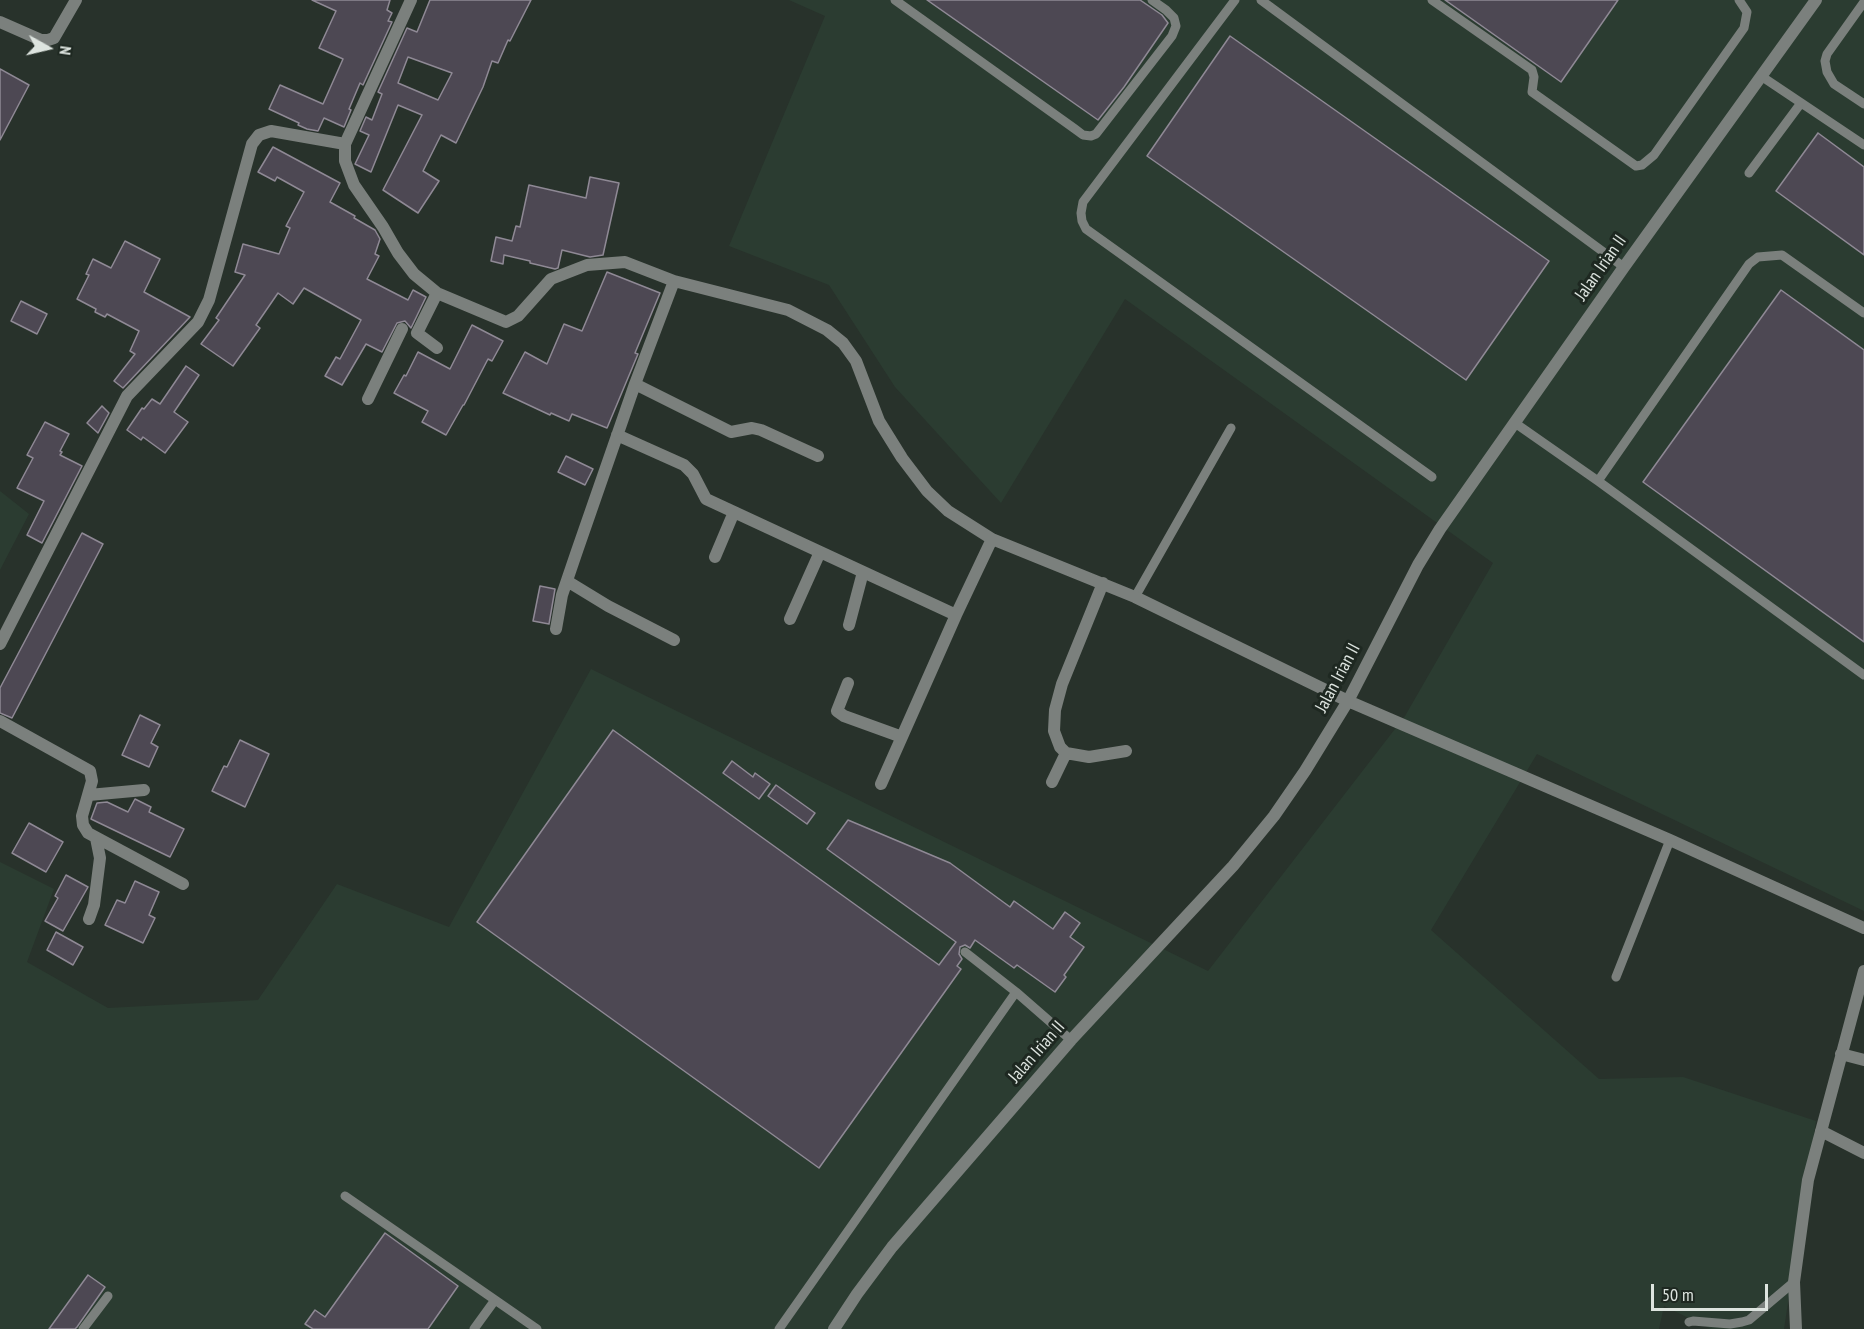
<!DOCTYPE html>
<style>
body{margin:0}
#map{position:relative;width:1864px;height:1329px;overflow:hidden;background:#28322b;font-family:"PT Sans Narrow",sans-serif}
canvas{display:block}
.north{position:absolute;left:18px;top:18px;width:60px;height:60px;-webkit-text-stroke:4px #1e2821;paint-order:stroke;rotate:98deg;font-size:16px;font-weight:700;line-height:24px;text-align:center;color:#dde4df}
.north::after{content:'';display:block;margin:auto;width:21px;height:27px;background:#dde4df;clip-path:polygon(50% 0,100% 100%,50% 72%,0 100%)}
.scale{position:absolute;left:1651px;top:1284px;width:117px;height:27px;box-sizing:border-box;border:3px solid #dde4df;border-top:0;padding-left:8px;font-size:18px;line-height:21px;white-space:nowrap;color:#dde4df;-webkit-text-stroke:4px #1e2821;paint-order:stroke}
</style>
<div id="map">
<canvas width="1864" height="1329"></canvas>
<div class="north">N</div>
<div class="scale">50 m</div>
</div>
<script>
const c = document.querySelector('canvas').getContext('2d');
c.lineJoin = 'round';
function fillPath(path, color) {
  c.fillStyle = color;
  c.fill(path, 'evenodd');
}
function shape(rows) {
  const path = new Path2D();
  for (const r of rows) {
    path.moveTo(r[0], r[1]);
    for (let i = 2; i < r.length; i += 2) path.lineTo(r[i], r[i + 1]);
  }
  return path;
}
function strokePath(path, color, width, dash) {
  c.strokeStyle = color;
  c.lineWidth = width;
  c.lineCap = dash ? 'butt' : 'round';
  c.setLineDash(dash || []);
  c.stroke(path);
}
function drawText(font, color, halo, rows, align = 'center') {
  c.font = font + ' "PT Sans Narrow",sans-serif';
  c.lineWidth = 6;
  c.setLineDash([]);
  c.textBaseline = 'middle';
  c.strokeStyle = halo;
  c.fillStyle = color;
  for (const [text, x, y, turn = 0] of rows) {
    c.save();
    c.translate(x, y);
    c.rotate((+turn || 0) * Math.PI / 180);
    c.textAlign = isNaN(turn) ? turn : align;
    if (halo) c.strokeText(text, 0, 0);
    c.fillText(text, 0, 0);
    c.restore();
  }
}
fillPath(shape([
 [789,0,1864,0,1864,911,1537,754,1431,930,1599,1079,1683,1077,1816,1121,1784,1329,1711,1329,1664,1306,1659,1329,0,1329,0,862,54,889,27,962,108,1008,258,1000,337,884,449,927,591,669,1208,971,1405,716,1493,563,1125,299,1001,503,895,387,829,285,729,246,825,16],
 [0,491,29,514,0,570]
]), '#2b3c31');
const building = shape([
 [312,0,390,0,387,10,392,13,388,21,392,22,363,85,360,83,349,109,351,110,344,127,324,118,318,131,307,129,298,125,299,123,269,109,280,85,323,104,343,59,319,48,336,11,312,0],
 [430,0,531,0,510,41,508,40,498,63,492,61,483,87,456,143,441,135,423,171,439,181,418,213,383,190,422,115,398,105,371,172,355,164,369,135,360,131,366,117,372,120,382,94,378,92,407,28,417,32,430,0],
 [408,57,452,73,438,100,398,83,408,57],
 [927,0,1140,0,1162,15,1168,23,1124,87,1098,120,927,0],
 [1445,0,1618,0,1561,82,1445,0],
 [1230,36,1549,261,1466,380,1147,156,1230,36],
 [0,69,29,85,0,140,0,69],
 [1818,133,1864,167,1864,255,1776,191,1818,133],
 [273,147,340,183,330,202,355,216,354,218,375,230,380,239,375,254,379,256,367,279,408,300,413,290,426,297,411,328,405,321,397,323,382,352,366,344,342,385,325,376,336,357,340,359,361,320,304,288,293,304,278,293,256,325,260,328,233,366,201,344,219,320,216,318,245,275,235,272,243,244,279,254,290,228,286,226,304,192,277,177,275,181,258,172,273,147],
 [590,177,619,183,603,255,590,257,562,250,558,268,555,269,530,263,530,261,504,255,503,264,491,261,496,237,512,241,516,226,520,227,529,185,586,198,590,177],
 [125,241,160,259,144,292,190,317,123,388,114,381,135,354,130,351,139,331,107,314,105,317,95,312,96,309,77,299,89,275,86,274,93,259,111,268,125,241],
 [607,272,660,293,635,353,638,354,607,428,572,414,569,421,551,413,550,415,503,393,525,352,547,364,564,324,582,331,607,272],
 [1781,290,1864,350,1864,642,1643,482,1781,290],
 [21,301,47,314,37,334,11,321,21,301],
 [472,325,503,341,492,361,488,359,464,405,463,405,446,435,422,422,428,411,394,393,404,375,406,376,418,352,450,369,472,325],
 [186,366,199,375,174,412,188,422,165,453,143,437,141,440,127,430,142,408,144,409,152,399,160,404,186,366],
 [102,406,109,413,98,433,87,423,102,406],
 [45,422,69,434,60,451,62,452,60,455,82,466,42,543,27,535,44,501,17,488,33,458,27,455,45,422],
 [566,456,593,469,585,485,558,472,566,456],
 [82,533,103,544,12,718,0,713,0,688,82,533],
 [540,586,555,589,549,624,533,621,540,586],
 [140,715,160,725,151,743,158,747,149,767,122,755,140,715],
 [613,730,939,965,956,942,827,849,848,820,950,863,1010,907,1014,901,1053,929,1065,912,1080,923,1070,937,1084,947,1064,975,1066,977,1055,992,1017,965,1014,968,975,940,970,948,965,945,960,947,959,954,962,959,957,966,961,969,819,1168,477,922,613,730],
 [240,740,269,754,245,807,212,791,224,766,227,767,240,740],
 [732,761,753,777,755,773,770,784,759,799,723,773,732,761],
 [776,785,815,813,807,824,768,796,776,785],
 [135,799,151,807,149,812,184,829,170,857,91,819,97,803,107,802,128,812,135,799],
 [29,823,63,842,46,872,12,853,29,823],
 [66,875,88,887,63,931,45,921,58,898,55,896,66,875],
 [135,881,159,892,149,915,155,918,143,943,105,925,117,900,125,903,135,881],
 [56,932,83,947,73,965,47,950,56,932],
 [385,1233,458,1286,428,1329,313,1329,305,1324,315,1310,325,1317,385,1233],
 [88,1275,105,1287,77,1327,75,1329,49,1329,88,1275]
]);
fillPath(building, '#4d4853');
strokePath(building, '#8f8995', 1.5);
strokePath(shape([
 [895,0,1075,129,1083,135,1091,136,1096,134,1172,36,1176,26,1174,18,1166,10,1152,0],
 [1235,0,1083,202,1081,213,1082,221,1086,229,1432,477],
 [1261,0,1624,267],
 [1432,0,1532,70,1534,77,1532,92,1636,166,1642,165,1654,155,1744,28,1747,12,1739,0],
 [1864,2,1827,54,1825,61,1827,72,1834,84,1864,104],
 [1761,76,1864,145],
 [1749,173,1801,103],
 [1515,423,1598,481,1864,675],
 [1598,481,1749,264,1758,257,1782,255,1864,313],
 [1135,597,1231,428],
 [965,952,1016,992,1071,1040],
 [1616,977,1670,840],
 [345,1196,537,1329],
 [1689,1322,1693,1321,1730,1324,1742,1322,1749,1320,1794,1282],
 [83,1329,108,1296],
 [474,1329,495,1300],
 [779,1329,1016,992]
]), '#7b807d', 9);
strokePath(shape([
 [411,0,345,144,345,161,354,185,383,227,398,253,414,274,437,293,506,322,518,316,551,279,587,265,625,262,674,281,788,310,827,330,843,343,856,361,879,421,902,458,927,491,948,511,992,539,1135,597,1348,701,1670,840,1864,928],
 [0,22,41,40,48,40,54,38,76,0],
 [437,348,417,333,437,293],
 [635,384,731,432,752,428,761,430,818,456],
 [368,399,402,329],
 [617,435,684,465,693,474,706,499,956,615],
 [715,557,734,512],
 [567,581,608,606,674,640],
 [790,619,820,552],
 [849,625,863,572],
 [556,629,562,595,577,551,635,384,674,281],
 [0,644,127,396,198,322,209,300,252,144,259,135,271,131,345,144],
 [848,683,837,711,844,716,902,737],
 [0,721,90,771,92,781,82,816,83,825,88,833,183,884],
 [1066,753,1089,757,1126,751],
 [1052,782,1066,753,1060,747,1054,731,1055,710,1062,684,1103,583],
 [881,784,956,615,992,539],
 [89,795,144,790],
 [89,919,94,905,100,858,96,838],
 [1841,1054,1864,1060],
 [1821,1131,1864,1153],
 [834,1329,857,1294,892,1247,1071,1040,1233,866,1274,816,1305,771,1348,701,1418,565,1440,529,1624,267,1816,0],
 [1796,1329,1794,1282,1808,1180,1864,971]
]), '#7b807d', 12);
drawText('18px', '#dde4df', '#1e2821', [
 ["Jalan Irian II",1601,268,-55],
 ["Jalan Irian II",1338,678,-62],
 ["Jalan Irian II",1037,1052,-49]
]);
</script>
